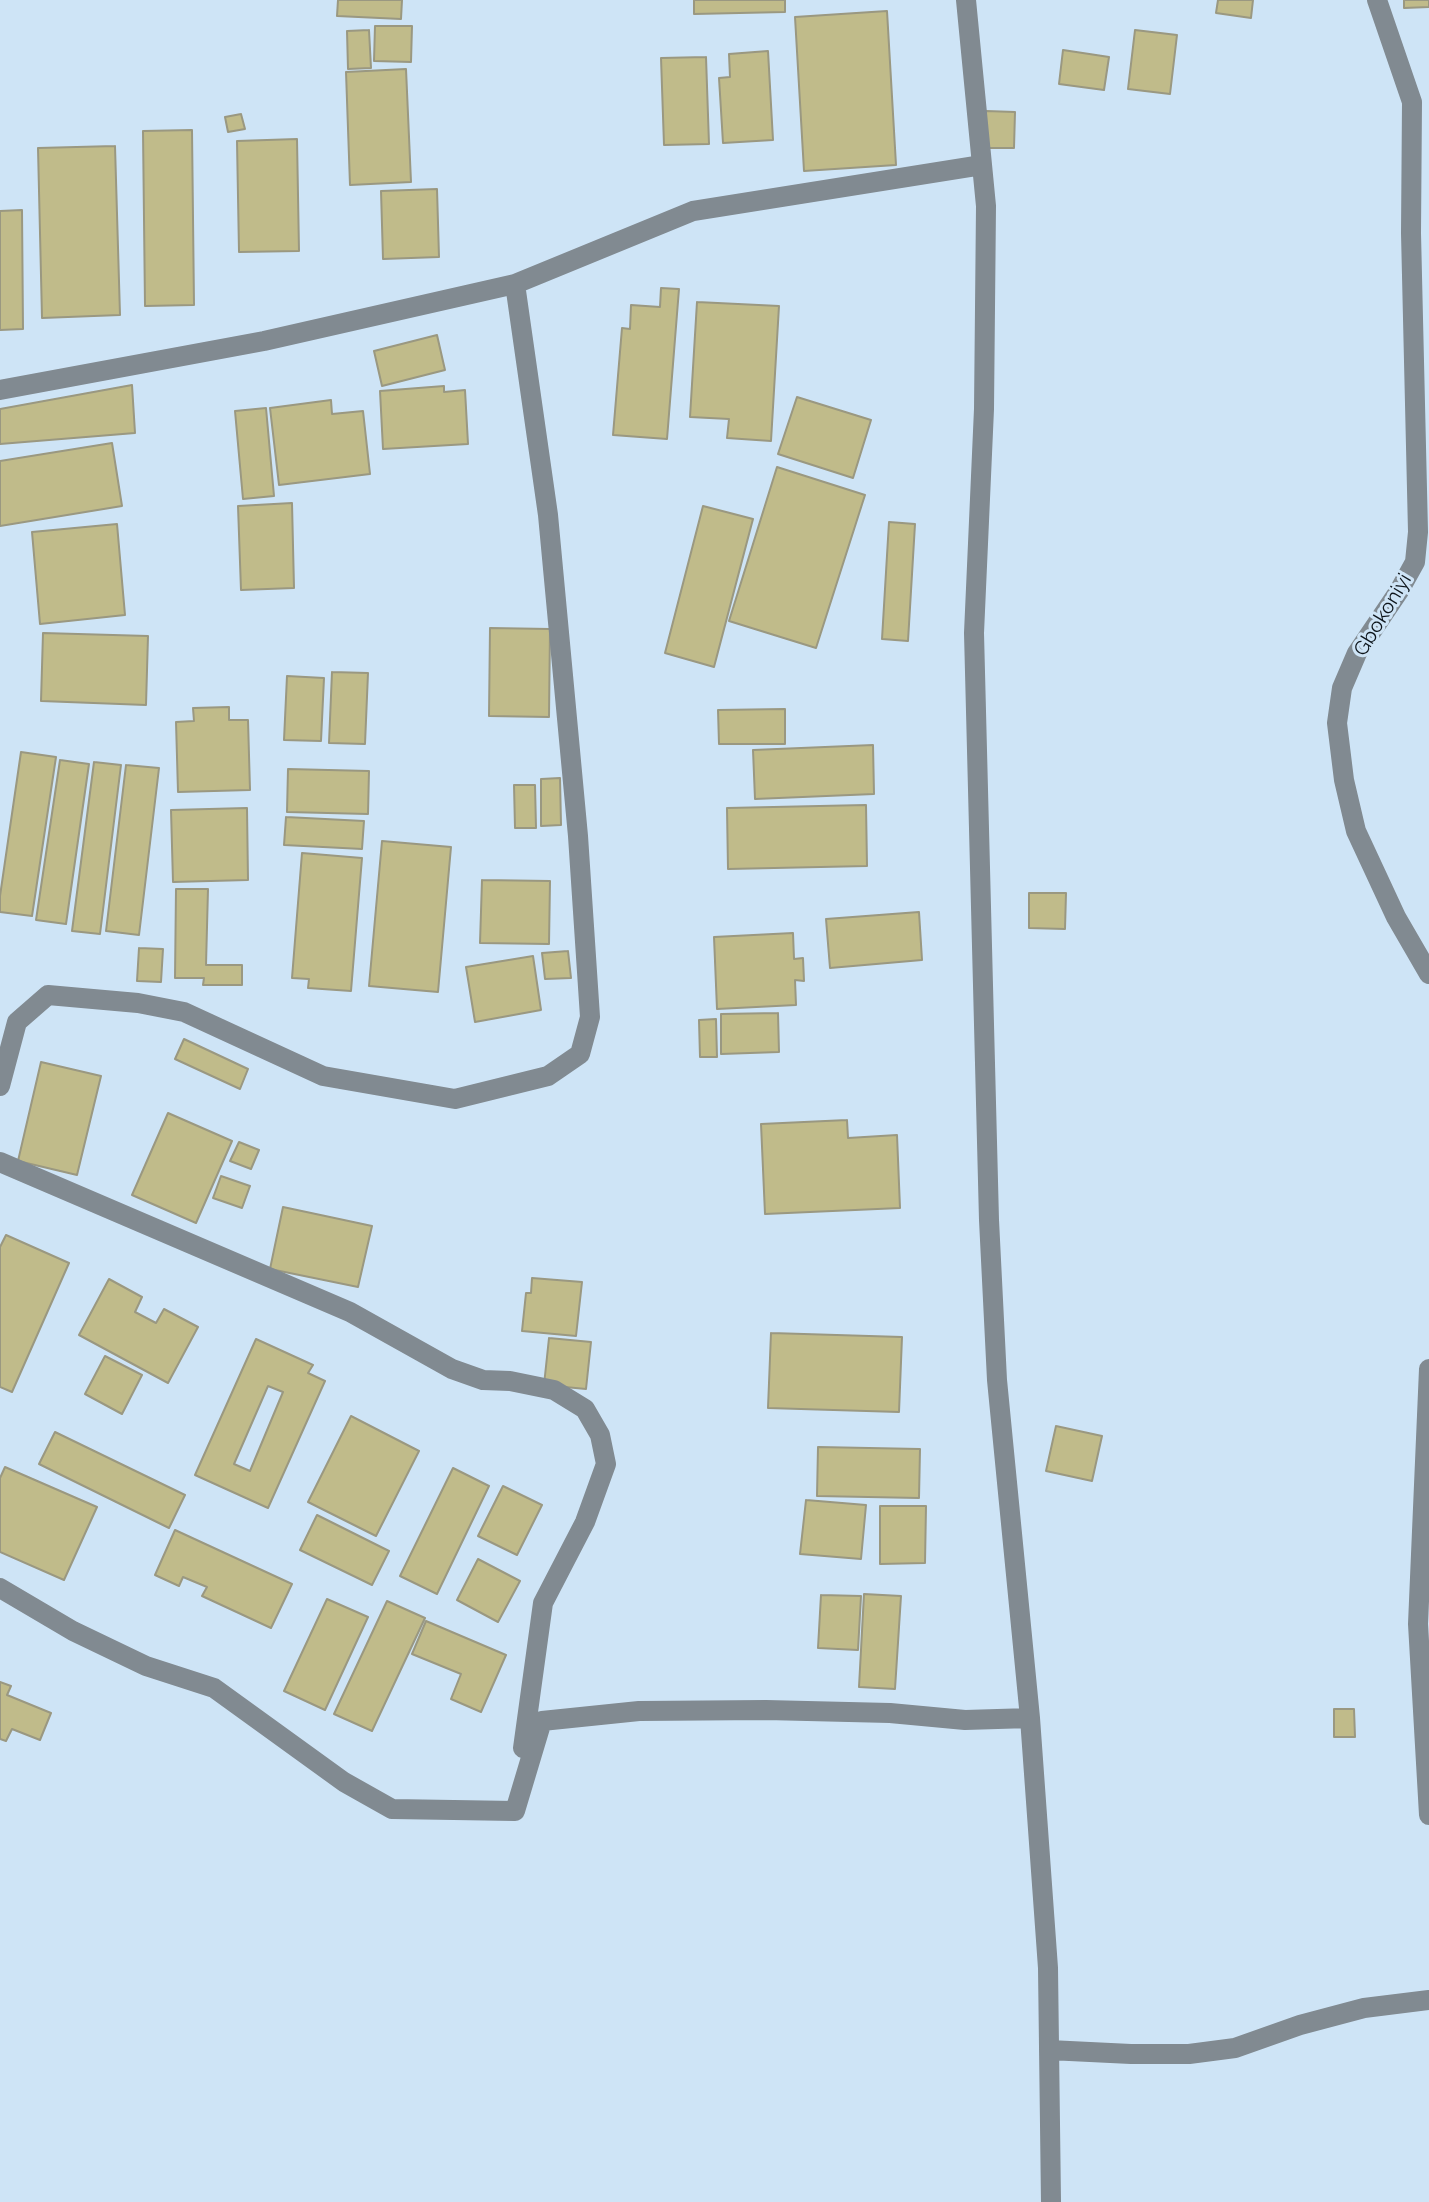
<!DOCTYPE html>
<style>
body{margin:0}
canvas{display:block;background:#cee4f6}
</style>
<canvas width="1429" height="2202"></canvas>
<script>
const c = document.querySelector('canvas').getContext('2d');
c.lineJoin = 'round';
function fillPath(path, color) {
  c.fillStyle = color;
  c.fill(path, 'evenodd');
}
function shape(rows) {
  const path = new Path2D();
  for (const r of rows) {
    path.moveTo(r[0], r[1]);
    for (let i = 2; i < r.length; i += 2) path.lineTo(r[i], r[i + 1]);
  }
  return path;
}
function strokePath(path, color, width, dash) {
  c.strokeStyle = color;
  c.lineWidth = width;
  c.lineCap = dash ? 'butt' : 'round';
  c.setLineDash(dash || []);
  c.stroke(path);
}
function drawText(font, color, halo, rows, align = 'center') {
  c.font = font + ' Raleway,sans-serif';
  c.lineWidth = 6;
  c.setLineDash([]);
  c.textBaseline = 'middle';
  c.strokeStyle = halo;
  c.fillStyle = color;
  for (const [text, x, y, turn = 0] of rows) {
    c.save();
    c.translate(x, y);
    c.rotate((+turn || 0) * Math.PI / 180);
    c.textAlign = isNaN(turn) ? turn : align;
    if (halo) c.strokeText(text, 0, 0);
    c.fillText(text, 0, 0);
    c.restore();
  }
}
const building = shape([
 [338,0,402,0,401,19,337,16,338,0],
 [694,0,785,0,785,12,694,14,694,0],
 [1218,0,1253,0,1251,18,1216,13,1218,0],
 [1404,0,1429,0,1429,7,1404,8,1404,0],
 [887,11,896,165,804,171,795,17,887,11],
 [375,26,412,26,411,62,374,61,375,26],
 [369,30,371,68,348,69,347,31,369,30],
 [1135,30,1177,35,1170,94,1128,89,1135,30],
 [1063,50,1109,57,1104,90,1059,84,1063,50],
 [768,51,773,140,723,143,719,78,730,77,729,54,768,51],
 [706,57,709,144,664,145,661,58,706,57],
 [406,69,411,182,350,185,346,72,406,69],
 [986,111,1015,112,1014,148,986,148,986,111],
 [241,114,245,129,228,132,225,117,241,114],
 [192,130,194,305,145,306,143,131,192,130],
 [297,139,299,251,239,252,237,141,297,139],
 [115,146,120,315,42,318,38,148,115,146],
 [437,189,439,257,383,259,381,191,437,189],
 [22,210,23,329,0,330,0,211,22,210],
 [661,288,679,289,667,439,613,435,622,328,630,329,631,305,660,307,661,288],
 [697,302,779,306,771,441,727,438,729,419,690,417,697,302],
 [437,335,445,370,382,386,374,351,437,335],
 [132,385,135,433,0,444,0,409,132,385],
 [444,386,444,392,465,390,468,444,383,449,380,391,444,386],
 [797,397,871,420,853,478,778,454,797,397],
 [331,400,332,414,363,411,370,474,279,485,270,408,331,400],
 [266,408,274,496,243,499,235,411,266,408],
 [112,443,122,506,0,526,0,461,112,443],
 [777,467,865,495,816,648,729,621,777,467],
 [292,503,294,588,241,590,238,506,292,503],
 [703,506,753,519,714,667,665,653,703,506],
 [889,522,915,524,908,641,882,639,889,522],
 [117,524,125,615,40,624,32,532,117,524],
 [490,628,550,629,549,717,489,716,490,628],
 [43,633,148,636,146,705,41,701,43,633],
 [332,672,368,673,365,744,329,743,332,672],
 [287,676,324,678,321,741,284,740,287,676],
 [229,707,229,720,248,720,250,790,178,792,176,722,194,721,193,708,229,707],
 [785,709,785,744,719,744,718,710,785,709],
 [873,745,874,794,755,799,753,750,873,745],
 [21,752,56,757,32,916,0,912,0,896,21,752],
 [60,760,89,764,66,924,36,920,60,760],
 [94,762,121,765,100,934,72,931,94,762],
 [126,765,159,768,139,935,106,931,126,765],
 [288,769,369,771,368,814,287,812,288,769],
 [560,778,561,825,541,826,541,779,560,778],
 [514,785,535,785,536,828,515,828,514,785],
 [866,805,867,866,728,869,727,808,866,805],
 [247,808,248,880,173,882,171,810,247,808],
 [286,817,364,821,362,849,284,845,286,817],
 [382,841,451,847,438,992,369,986,382,841],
 [302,853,362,858,351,991,308,988,309,979,292,978,302,853],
 [482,880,550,881,549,944,480,943,482,880],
 [176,889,208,889,206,965,242,965,242,985,203,985,204,978,175,978,176,889],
 [1029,893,1066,893,1065,929,1029,928,1029,893],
 [919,912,922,960,830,968,826,919,919,912],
 [793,933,794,959,803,958,804,981,795,980,796,1005,717,1009,714,937,793,933],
 [139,948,163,949,161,982,137,981,139,948],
 [568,951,571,978,545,979,542,953,568,951],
 [533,956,541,1010,475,1022,466,967,533,956],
 [778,1013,779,1052,721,1054,721,1014,778,1013],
 [716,1019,717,1057,700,1057,699,1020,716,1019],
 [184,1039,248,1069,240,1089,175,1059,184,1039],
 [41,1062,101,1076,77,1175,18,1161,41,1062],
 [168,1113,232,1141,196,1223,132,1195,168,1113],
 [847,1120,848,1138,897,1135,900,1208,765,1214,761,1124,847,1120],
 [239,1142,259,1150,251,1169,230,1161,239,1142],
 [221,1176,250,1186,242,1208,213,1198,221,1176],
 [283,1207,372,1226,358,1287,270,1269,283,1207],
 [6,1235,69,1263,12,1392,0,1387,0,1247,6,1235],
 [532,1278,582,1282,576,1336,522,1331,526,1293,531,1293,532,1278],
 [109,1279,142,1297,135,1312,156,1323,164,1309,198,1327,168,1383,79,1335,109,1279],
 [771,1333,902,1337,899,1412,768,1408,771,1333],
 [549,1338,591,1342,586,1389,544,1385,549,1338],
 [256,1339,313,1365,308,1373,325,1381,268,1508,195,1475,256,1339],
 [268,1386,283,1392,250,1471,234,1464,268,1386],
 [105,1356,142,1375,122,1414,85,1394,105,1356],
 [351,1416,419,1451,376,1536,308,1502,351,1416],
 [1056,1426,1102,1436,1092,1481,1046,1471,1056,1426],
 [55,1432,185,1495,169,1528,39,1464,55,1432],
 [818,1447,920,1449,919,1498,817,1496,818,1447],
 [5,1467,97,1507,64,1580,0,1552,0,1478,5,1467],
 [453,1468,489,1486,437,1594,400,1576,453,1468],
 [503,1486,542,1505,517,1555,478,1536,503,1486],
 [806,1500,866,1505,861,1559,800,1554,806,1500],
 [880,1506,926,1506,925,1563,880,1564,880,1506],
 [317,1515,389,1551,372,1585,300,1550,317,1515],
 [175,1530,292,1584,271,1628,202,1596,207,1587,183,1577,179,1586,155,1575,175,1530],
 [478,1559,520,1581,498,1622,457,1600,478,1559],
 [864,1594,901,1596,895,1689,859,1687,864,1594],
 [821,1595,861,1596,858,1650,818,1648,821,1595],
 [327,1599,368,1617,325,1710,284,1691,327,1599],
 [387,1601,425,1618,372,1731,334,1714,387,1601],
 [426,1621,506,1655,481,1712,451,1699,461,1674,412,1654,426,1621],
 [0,1682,11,1686,7,1695,51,1713,40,1740,12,1729,6,1741,0,1739,0,1682],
 [1334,1709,1354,1709,1355,1737,1334,1737,1334,1709]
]);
fillPath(building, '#c0bb8a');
strokePath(building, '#9a9881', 2);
strokePath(shape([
 [966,0,986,206,984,409,974,633,989,1220,997,1380,1030,1718,1048,1968,1051,2202],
 [1377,0,1412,102,1411,233,1418,532,1415,562,1399,591,1357,653,1342,688,1337,723,1344,780,1356,831,1396,917,1429,974],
 [0,390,264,341,515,284,693,211,982,165],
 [0,1086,17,1022,48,995,138,1003,184,1012,323,1076,455,1099,548,1076,580,1054,590,1017,578,836,548,515,515,284],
 [0,1162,350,1312,452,1369,483,1380,510,1381,554,1390,585,1409,600,1435,606,1464,585,1522,543,1603,523,1748],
 [1429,1369,1418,1624,1429,1815],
 [0,1588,73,1631,146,1666,214,1688,344,1782,392,1809,515,1811,542,1721,639,1711,766,1710,890,1713,965,1720,1030,1718],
 [1049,2050,1131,2054,1189,2054,1235,2048,1300,2025,1364,2008,1429,2000]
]), '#818a91', 20);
drawText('20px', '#0e151b', '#cee4f6', [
 ["Gbokoniyi",1383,615,-59]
]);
</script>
